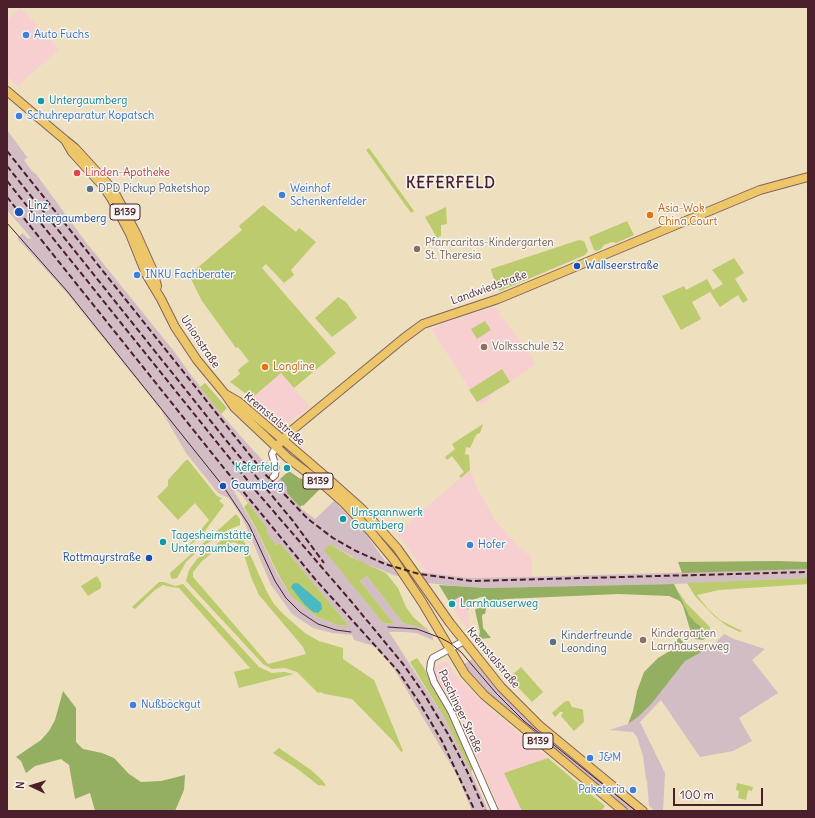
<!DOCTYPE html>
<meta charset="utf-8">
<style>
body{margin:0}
#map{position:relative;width:815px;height:818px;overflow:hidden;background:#eedfbf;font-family:Delius,sans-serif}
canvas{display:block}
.frame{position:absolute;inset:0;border:8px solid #4a1f2b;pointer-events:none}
.north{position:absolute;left:12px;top:766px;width:40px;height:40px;-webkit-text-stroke:3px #f6f6f2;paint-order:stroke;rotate:274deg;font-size:11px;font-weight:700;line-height:16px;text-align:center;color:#4a1f2b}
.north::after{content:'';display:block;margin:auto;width:14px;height:18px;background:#4a1f2b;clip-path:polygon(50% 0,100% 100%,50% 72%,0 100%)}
.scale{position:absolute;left:673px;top:788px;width:90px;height:18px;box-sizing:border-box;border:2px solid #4a1f2b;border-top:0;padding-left:5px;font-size:12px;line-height:14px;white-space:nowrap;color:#4a1f2b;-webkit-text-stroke:3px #f6f6f2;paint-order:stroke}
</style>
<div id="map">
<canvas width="815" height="818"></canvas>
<div class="frame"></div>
<div class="north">N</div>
<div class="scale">100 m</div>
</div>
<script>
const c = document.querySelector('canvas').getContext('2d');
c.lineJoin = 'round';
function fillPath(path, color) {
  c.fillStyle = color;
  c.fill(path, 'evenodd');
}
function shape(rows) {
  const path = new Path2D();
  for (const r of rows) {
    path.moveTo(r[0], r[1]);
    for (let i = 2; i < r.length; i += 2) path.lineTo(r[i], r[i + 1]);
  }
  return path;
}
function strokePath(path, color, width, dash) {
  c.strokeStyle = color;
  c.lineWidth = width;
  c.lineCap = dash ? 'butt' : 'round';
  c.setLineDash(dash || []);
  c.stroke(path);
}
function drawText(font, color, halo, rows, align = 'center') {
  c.font = font + ' Delius,sans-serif';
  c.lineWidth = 3;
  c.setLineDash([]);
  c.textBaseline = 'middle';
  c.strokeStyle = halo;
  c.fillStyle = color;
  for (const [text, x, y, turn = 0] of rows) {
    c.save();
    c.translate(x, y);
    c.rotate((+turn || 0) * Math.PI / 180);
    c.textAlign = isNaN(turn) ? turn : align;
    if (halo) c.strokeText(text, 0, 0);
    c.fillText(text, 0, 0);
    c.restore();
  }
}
fillPath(shape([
 [21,8,59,49,18,86,7,77,7,20],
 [493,307,496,309,534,360,535,365,494,392,485,403,480,404,435,335,432,329,441,324],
 [281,373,310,407,282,427,279,426,268,417,260,406,252,399],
 [470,470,475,484,496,522,518,546,532,558,532,577,470,578,427,573,397,534,424,509],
 [459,596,468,610,470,631,460,619,450,603],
 [442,662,449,663,455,676,457,676,460,680,491,710,548,758,505,774,522,811,501,811,456,710,435,675,435,667]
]), '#f7cfd0');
fillPath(shape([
 [7,130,27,157,29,156,24,160,31,170,36,174,85,241,173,350,189,372,221,414,263,461,267,462,271,471,270,475,276,482,280,479,287,487,287,493,303,510,315,519,334,501,365,533,385,561,420,572,470,578,522,577,808,569,808,578,674,584,485,588,455,586,420,582,394,575,361,562,330,544,325,550,383,623,394,624,360,581,367,576,403,623,427,629,433,637,433,640,416,633,404,632,389,632,444,717,471,772,488,811,472,811,457,775,396,672,386,659,374,646,354,640,352,635,332,633,313,628,292,614,271,585,242,517,229,498,218,493,186,453,161,410,66,292,17,238,23,233,27,238,32,239,7,210],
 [234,489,240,493,268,529,265,532,276,545,280,543,349,626,337,625,315,616,291,596,277,574,257,531,235,493],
 [724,634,734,639,765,649,752,660,778,693,739,718,752,741,733,751,700,757,661,700,640,722,665,773,663,811,655,811,649,806,647,780,646,779,643,756,637,737,633,732,609,730,628,724,638,717,685,661,714,644],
 [472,659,486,676,526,719,639,811,628,811,494,700,463,665]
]), '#d2bdc5');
fillPath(shape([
 [369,148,414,211,411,213,366,150],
 [263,205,296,232,299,228,316,242,291,270,294,275,284,283,266,264,262,268,336,353,294,388,281,373,252,398,230,382,240,374,238,370,249,361,238,347,236,348,202,301,189,275,242,230,239,226],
 [446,207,447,224,441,225,441,236,437,238,425,217],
 [627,221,634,235,616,243,612,242,604,245,601,249,597,251,594,250,589,237],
 [579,240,584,241,588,251,585,255,500,291,498,290,491,270,491,269],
 [734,258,744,273,735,279,748,300,743,303,738,295,720,307,710,292,692,302,701,319,681,330,662,296,684,286,686,290,707,279,713,290,723,284,712,270],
 [338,297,346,302,357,318,332,337,315,318],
 [485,321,491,330,477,339,471,329],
 [502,369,510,382,477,402,469,390],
 [205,383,227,408,221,414,200,387],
 [483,424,480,433,477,434,475,437,470,448,466,447,465,454,469,455,470,470,461,478,459,476,464,472,452,456,447,460,445,457,455,449,452,444],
 [186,460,188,460,217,496,222,498,219,501,224,505,202,535,188,547,198,533,209,520,195,503,178,520,157,497,168,486,168,480],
 [248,503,268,529,266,532,276,545,280,543,349,626,337,625,315,616,291,596,278,574,257,530,244,507],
 [236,514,240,519,240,525,228,530,203,546,186,562,177,578,173,579,171,578,170,573],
 [233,534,240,534,242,537,266,590,274,604,283,614,305,633,319,641,343,648,343,659,374,680,403,751,401,752,393,741,352,699,325,694,320,692,318,693,297,672,285,668,272,669,263,664,186,581,189,570,197,559,226,537],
 [233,542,239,544,242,548,251,577,259,595,303,647,306,654,268,664,193,577,193,572,202,561,212,553],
 [330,544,351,557,386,573,398,588,406,607,414,618,427,629,403,623,367,576,360,581,394,624,383,623,324,550],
 [97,576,101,583,101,588,88,596,81,586],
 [808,578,808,584,719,590,697,595,708,609,720,620,742,631,740,632,727,626,714,616,695,596,687,583],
 [159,582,164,582,175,586,183,584,259,667,272,673,284,672,294,674,239,688,234,672,250,668,179,588,171,587,163,585,155,590,135,609,132,607],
 [676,588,686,603,710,627,710,634,695,622,689,615],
 [417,658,424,668,434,689,450,715,473,769,471,772,444,717,410,662],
 [521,667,543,692,532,702,509,678],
 [567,701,569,701,572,707,581,709,583,710,584,722,574,731,561,716,563,712,560,712,555,717,552,713,564,702],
 [279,748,311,770,322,780,326,786,318,785,299,770,273,753],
 [548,758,605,806,601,811,522,811,504,773],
 [737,783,753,787,752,791,748,790,746,800,738,798,739,791,736,790]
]), '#bbcb6e');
fillPath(shape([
 [289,471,299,478,312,482,320,489,303,506,302,505,300,507,287,493,287,487,280,479],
 [778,561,808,562,808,569,682,573,678,562],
 [674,584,689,615,695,622,710,634,703,640,695,639,692,636,683,606,680,601,669,596,618,594,506,599,496,601,497,605,485,598,481,597,473,600,470,604,468,610,459,597,450,603,439,585,485,588],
 [480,606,485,607,486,609,485,614,483,614,482,616,483,628,491,638,478,639,480,632,475,610],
 [679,633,681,640,685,644,692,647,705,650,685,661,652,703,638,717,628,724,633,711,637,691,644,672,658,658,673,649,677,641],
 [63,691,76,708,76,742,83,749,102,753,114,758,129,774,141,782,161,781,185,775,184,790,175,811,95,811,90,793,75,799,69,765,61,759,35,766,26,773,21,761,16,757,41,740,49,731,55,720]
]), '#94af61');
fillPath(shape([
 [296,583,299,584,321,603,322,609,318,613,313,612,304,604,291,587,293,584]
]), '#4bb9c2');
const minor = shape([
 [273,477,275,475,276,468,272,454,276,447],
 [464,641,433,658,431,662,430,670,434,682,451,711,495,811]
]);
const major = shape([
 [7,91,65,140,75,148,107,183,116,195,136,233,153,271,157,286],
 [65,140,72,152,103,186,111,198,130,234,146,274,161,299,175,327,197,360,225,394,234,407,288,458,325,486,344,503,371,532,394,560,422,602,465,674,484,695,623,811],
 [227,395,239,402,325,476,362,509,397,548,450,623,501,687,539,725,643,811],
 [276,447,291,431,404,338,423,324,498,299,760,190,808,177]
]);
strokePath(minor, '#83625f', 8);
strokePath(major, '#83625f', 10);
strokePath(minor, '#fff', 6);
strokePath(major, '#ecc669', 8);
strokePath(shape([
 [7,223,67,291,223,486,249,525,275,581,286,598,300,612,318,624,336,630,351,632],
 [388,627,417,629,441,638,450,643,461,652,496,693,524,721,636,811]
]), '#4a1f2b', 1);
strokePath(shape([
 [7,151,265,474,308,519,333,538,356,551,385,564,419,574,472,581,808,572],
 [7,166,225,439,293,521,324,563],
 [7,181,256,491,350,600,403,664,424,694,448,734,467,771,485,811],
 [7,197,223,467,315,579,398,671,419,702,442,741,475,811]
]), '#4a1f2b', 2, [6, 3]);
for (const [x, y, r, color] of [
 [26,35,4,"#3f7fe0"],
 [41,101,4,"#0f9aa8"],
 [19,116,4,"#3f7fe0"],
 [77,173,4,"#e0444e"],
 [90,189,4,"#5c6f8a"],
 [282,195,4,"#3f7fe0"],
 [19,212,5,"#1a4fb4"],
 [650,215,4,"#e8710a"],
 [417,249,4,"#8d6e63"],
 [577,266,4,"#1a4fb4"],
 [137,275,4,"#3f7fe0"],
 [484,347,4,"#8d6e63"],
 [265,367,4,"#e8710a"],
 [287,468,4,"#0f9aa8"],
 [223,486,4,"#1a4fb4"],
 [343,519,4,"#0f9aa8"],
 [163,542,4,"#0f9aa8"],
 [470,545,4,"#3f7fe0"],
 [149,558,4,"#1a4fb4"],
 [452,604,4,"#0f9aa8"],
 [643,640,4,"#8d6e63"],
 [553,642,4,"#5c6f8a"],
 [133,705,4,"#3f7fe0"],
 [590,758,4,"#3f7fe0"],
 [633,790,4,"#3f7fe0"]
]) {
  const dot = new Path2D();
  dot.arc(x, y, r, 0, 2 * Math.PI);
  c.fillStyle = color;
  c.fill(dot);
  strokePath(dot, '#f6f6f2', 1.5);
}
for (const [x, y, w] of [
 [125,212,30],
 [318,481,30],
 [538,741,30]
]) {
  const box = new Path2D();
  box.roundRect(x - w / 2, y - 8, w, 16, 3);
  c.fillStyle = '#f6f6f2';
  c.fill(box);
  strokePath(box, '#4a1f2b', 1);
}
drawText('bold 10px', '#4a1f2b', null, [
 ["B139",125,212],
 ["B139",318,481],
 ["B139",538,741]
]);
drawText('11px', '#366cbe', '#f6f6f2', [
 ["Auto Fuchs",34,35],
 ["Schuhreparatur Kopatsch",27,116],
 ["Weinhof",290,189],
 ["Schenkenfelder",290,202],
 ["INKU Fachberater",145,275],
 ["Hofer",478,545],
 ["Nußböckgut",141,705],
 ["J&M",598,758],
 ["Paketeria",625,790,"right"]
], 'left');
drawText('11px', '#0d838f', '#f6f6f2', [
 ["Untergaumberg",49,101],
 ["Keferfeld",279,468,"right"],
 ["Umspannwerk",351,513],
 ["Gaumberg",351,526],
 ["Tagesheimstätte",171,536],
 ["Untergaumberg",171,549],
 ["Larnhauserweg",460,604]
], 'left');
drawText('11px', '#be3a42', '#f6f6f2', [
 ["Linden-Apotheke",85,173]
], 'left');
drawText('11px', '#4e5e75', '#f6f6f2', [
 ["DPD Pickup Paketshop",98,189],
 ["Kinderfreunde",561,636],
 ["Leonding",561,649]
], 'left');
drawText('11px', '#164399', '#f6f6f2', [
 ["Linz",28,206],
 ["Untergaumberg",28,219],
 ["Wallseerstraße",585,266],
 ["Gaumberg",231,486],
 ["Rottmayrstraße",141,558,"right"]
], 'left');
drawText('11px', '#c56008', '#f6f6f2', [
 ["Asia-Wok",658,209],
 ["China Court",658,222],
 ["Longline",273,367]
], 'left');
drawText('11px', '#785e54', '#f6f6f2', [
 ["Pfarrcaritas-Kindergarten",425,243],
 ["St. Theresia",425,256],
 ["Volksschule 32",492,347],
 ["Kindergarten",651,634],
 ["Larnhauserweg",651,647]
], 'left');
drawText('11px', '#4a1f2b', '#f6f6f2', [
 ["Landwiedstraße",489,288,-20],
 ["Unionstraße",200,342,56],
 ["Kremstalstraße",274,419,40],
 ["Kremstalstraße",493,658,50],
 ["Paschinger Straße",460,711,65]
]);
c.letterSpacing = '1px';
drawText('bold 15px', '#4a1f2b', '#f6f6f2', [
 ["KEFERFELD",451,184]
]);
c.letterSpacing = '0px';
</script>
